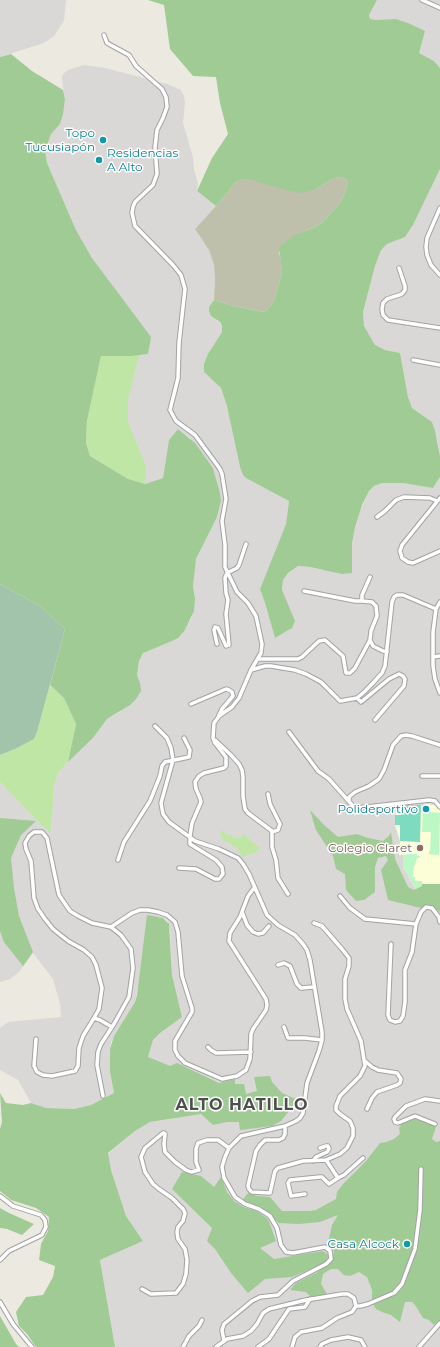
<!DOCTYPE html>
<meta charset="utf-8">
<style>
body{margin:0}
canvas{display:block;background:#ece9e0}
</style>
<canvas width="440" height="1347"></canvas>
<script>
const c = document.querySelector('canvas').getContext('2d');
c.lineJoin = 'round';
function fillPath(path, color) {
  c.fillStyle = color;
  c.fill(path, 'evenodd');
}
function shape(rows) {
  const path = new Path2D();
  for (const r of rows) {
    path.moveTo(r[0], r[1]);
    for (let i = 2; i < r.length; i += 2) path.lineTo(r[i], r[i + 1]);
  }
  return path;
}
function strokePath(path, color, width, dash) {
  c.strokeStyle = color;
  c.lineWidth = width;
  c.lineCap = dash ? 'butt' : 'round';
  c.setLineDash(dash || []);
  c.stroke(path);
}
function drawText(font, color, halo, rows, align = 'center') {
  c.font = font + ' Montserrat,sans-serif';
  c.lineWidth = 3;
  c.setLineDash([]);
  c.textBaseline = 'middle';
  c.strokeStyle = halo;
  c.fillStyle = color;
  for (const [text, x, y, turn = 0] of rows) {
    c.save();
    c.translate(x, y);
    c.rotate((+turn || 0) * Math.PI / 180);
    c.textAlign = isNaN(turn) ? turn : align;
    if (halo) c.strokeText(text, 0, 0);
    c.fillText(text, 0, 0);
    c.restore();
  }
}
fillPath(shape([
 [0,0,66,0,64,21,54,36,44,43,0,57],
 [377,0,440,0,440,68,434,61,419,53,376,20,370,20,369,15],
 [84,65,105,68,167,84,181,90,184,96,185,103,183,123,193,157,194,170,198,183,197,191,216,206,195,229,209,250,214,265,215,279,214,300,209,307,211,316,220,323,222,327,222,332,213,346,204,372,221,388,227,405,240,467,243,475,289,501,286,524,260,589,265,603,275,638,292,628,282,590,283,580,288,573,298,566,310,567,322,570,352,543,355,527,359,513,369,491,374,486,382,483,403,483,433,488,440,477,440,1347,115,1347,100,1260,143,1241,126,1216,111,1170,108,1154,135,1131,150,1122,172,1119,147,1061,153,1040,160,1033,182,1017,172,975,170,930,167,920,163,918,159,917,143,957,135,1002,111,1042,110,1049,110,1072,114,1093,91,1105,74,1109,46,1108,31,1103,18,1080,0,1070,0,1028,8,1022,61,1017,60,1004,53,979,33,953,19,972,10,979,0,982,0,782,41,825,51,833,54,785,58,773,68,762,93,738,107,719,120,712,140,683,137,675,139,661,143,653,185,630,192,617,195,599,193,586,193,579,196,559,217,517,221,501,220,493,213,468,190,438,178,429,169,440,163,478,145,484,128,479,90,456,131,356,148,354,115,289,92,258,76,230,47,163,45,151,51,134,60,124,65,99,62,79,63,74,68,70],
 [440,169,440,456,438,443,432,422,412,408,408,397,400,353,385,350,375,345,364,326,363,312,375,266,381,250,387,244,405,237,413,225]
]), '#d9d8d7');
fillPath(shape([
 [435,803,440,807,440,884,422,884,416,889,403,867,403,855,399,855,400,841,395,825,396,806,427,806,428,804,435,805]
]), '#fbfed7');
fillPath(shape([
 [340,177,346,179,348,184,345,193,340,203,324,221,315,227,305,231,279,252,281,261,282,272,274,301,267,310,263,312,233,306,214,300,215,279,214,265,209,250,195,229,216,206,236,182,243,179,249,179,316,189,334,178]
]), '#bec0ac');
fillPath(shape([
 [139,355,128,400,128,422,146,466,145,484,128,479,90,456,86,443,87,421,101,356,131,356],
 [50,685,64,698,76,724,68,762,58,773,54,785,51,833,41,825,0,782,0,755,15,749,34,739,37,732],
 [221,830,230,836,231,834,233,838,241,838,242,833,260,848,256,852,242,857,238,849,224,840,221,837,220,834]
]), '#c0e6a6');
fillPath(shape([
 [148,0,377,0,369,15,370,19,376,20,396,19,408,23,425,31,419,53,434,61,440,68,440,169,413,225,405,237,387,244,381,250,375,266,363,312,364,326,375,345,385,350,400,353,408,397,412,408,432,422,435,431,440,456,440,477,433,488,403,483,382,483,374,486,369,491,362,505,355,527,352,543,352,573,342,574,310,567,298,566,288,573,283,580,282,590,295,621,292,628,275,638,265,603,260,589,286,524,289,501,246,478,243,475,240,467,227,406,221,388,204,372,204,364,208,354,222,332,222,326,220,322,211,316,209,311,209,307,214,300,233,306,263,312,267,310,274,301,282,272,279,247,293,236,315,227,324,221,340,203,345,193,348,184,346,179,340,177,334,178,316,189,303,193,289,191,249,179,243,179,236,182,216,206,197,191,212,158,228,134,220,103,216,77,193,76,170,49,164,5],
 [11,54,32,71,63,90,65,99,63,114,60,124,51,134,45,151,47,163,76,230,92,258,151,337,148,354,131,356,101,356,87,421,86,443,90,456,128,479,145,484,163,478,169,440,178,429,195,443,213,468,220,493,221,501,217,517,196,559,193,586,195,599,194,611,185,630,178,638,172,641,143,653,139,661,137,675,140,683,141,691,136,699,130,705,107,719,93,738,68,762,76,724,64,698,50,685,65,629,40,606,0,584,0,57],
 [310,810,324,825,338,837,357,834,368,838,383,841,389,836,391,832,395,859,408,887,414,890,421,886,422,884,440,884,440,912,433,907,426,905,421,908,388,900,381,870,388,860,386,856,378,858,375,867,375,892,364,900,356,901,346,890,345,874,336,869,333,856,316,830],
 [0,818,36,821,21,835,11,858,14,888,19,916,33,952,23,966,4,942,0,931],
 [147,915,163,918,169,924,172,975,182,1017,160,1033,153,1040,148,1057,170,1066,177,1063,219,1083,235,1079,235,1084,244,1084,246,1094,257,1091,254,1077,270,1076,272,1082,282,1093,298,1100,281,1121,272,1126,240,1130,239,1122,227,1122,213,1125,201,1114,150,1122,135,1131,108,1153,111,1170,126,1216,143,1241,100,1260,115,1347,36,1347,27,1334,19,1326,16,1312,26,1297,43,1295,53,1277,55,1266,39,1260,41,1244,48,1231,49,1217,36,1208,11,1200,0,1191,0,1129,2,1122,0,1093,6,1103,23,1105,31,1103,46,1108,74,1109,91,1105,114,1093,110,1072,110,1049,114,1036,135,1002,137,995],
 [417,1118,434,1123,436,1127,432,1139,436,1142,440,1141,440,1321,434,1325,429,1320,423,1318,415,1305,412,1302,405,1302,400,1322,391,1315,382,1312,376,1309,372,1302,372,1290,367,1277,359,1272,350,1276,344,1275,338,1269,331,1269,323,1274,321,1284,327,1294,311,1297,306,1292,290,1290,296,1283,316,1273,331,1263,334,1252,329,1239,332,1225,338,1215,320,1222,299,1224,279,1223,261,1207,242,1201,248,1193,257,1196,270,1197,282,1211,310,1211,316,1210,336,1199,337,1192,343,1184,366,1161,380,1143,386,1142,394,1139,400,1134,399,1128,402,1123],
 [182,1172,201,1176,214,1187,221,1177,227,1192,234,1201,244,1207,257,1211,268,1219,276,1241,260,1248,274,1259,323,1251,329,1255,326,1262,292,1277,265,1279,248,1293,231,1273,215,1249,207,1241,212,1228,172,1189],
 [0,1208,9,1213,34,1224,22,1235,7,1229,0,1228],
 [0,1316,16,1344,19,1347,0,1347]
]), '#a1cb95');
fillPath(shape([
 [0,584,40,606,65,629,37,732,34,739,15,749,0,755]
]), '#a2c4aa');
fillPath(shape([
 [429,812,440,813,439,855,429,854,429,851,430,851,431,832,422,832,423,813],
 [410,854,417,854,417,856,420,856,419,858,417,858,415,865,414,866,413,877,415,877,415,881,422,881,422,886,416,889,403,867,403,855]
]), '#bcf7c6');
fillPath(shape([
 [401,805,421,805,420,842,400,841,400,825,395,825,395,815,401,815]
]), '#7fdbbf');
const minor = shape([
 [422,0,440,8],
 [104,35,107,43,129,55,136,66,162,89,166,97,167,107,163,118,157,130,155,147,157,174,153,185,135,202,133,207,132,213,135,226,173,265,181,275,185,289,179,343,178,378,170,410,176,421,195,435,220,469,222,474,226,499,222,521,225,545,225,567,237,592,248,603,256,616,262,644,261,653,251,670],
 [440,208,427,238,426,247,427,255,431,265,440,275],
 [399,268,405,286,405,290,402,294,387,299,383,303,382,309,383,315,388,320,440,328],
 [413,360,440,365],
 [440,498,402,545,400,551,402,558,408,562,413,563,440,551],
 [377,517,385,511,396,500,404,497,430,498,437,501],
 [304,591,355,601,362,601,372,602,376,606,377,616,371,631,370,640,373,646,383,651,387,652],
 [362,601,362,595,370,577],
 [440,602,436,609,433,632,433,666,435,679,440,693],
 [217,644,214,630,215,627,218,628,226,646,229,645,226,614,228,600,226,593,225,578,227,573,237,568,239,565,246,544],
 [433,657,440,656],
 [258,659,298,659,302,657,319,641,325,640,343,656,346,673,350,673,355,668,370,640],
 [357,698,361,702,389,679,399,674,403,676,405,679,404,686,375,720],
 [191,704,226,689,229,690,232,692,233,696,222,709,219,715],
 [155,726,167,738,171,748,173,760,161,803,163,814,169,822,195,841,219,849,238,858,243,864,249,874,267,915,278,925,295,935,303,944,307,950,310,960,322,1032,322,1040,319,1051,307,1083,303,1113,300,1118,296,1121,285,1126,241,1136,229,1148,225,1157,222,1167,224,1178,235,1197,245,1204,259,1209,270,1216,277,1228,281,1245,286,1252,293,1253,325,1247,330,1251,331,1259,326,1264,293,1281,278,1295,260,1297,252,1301,224,1324,222,1330,224,1341],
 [289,732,318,771,329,779,353,806,358,808,429,800,435,801,440,807],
 [215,740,231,755,239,764,242,770,243,777,243,796,245,809,248,813,272,831,272,847,276,860,278,878,288,894],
 [422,776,440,776],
 [268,794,270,804,280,824,278,830,272,832],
 [349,802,349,797,355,792,369,786,379,779,384,770,393,745,401,736,406,735,412,736,440,745],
 [118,860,124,842,150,801,160,776,162,766,165,762,189,757,190,750,184,738],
 [179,868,196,869,215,879,219,879,223,874,222,867,216,860,190,844,190,836,192,823,201,802,200,798,196,789,195,782,199,776,204,773,224,768,226,766,226,757,215,743,213,738,214,723,219,716,232,707,239,698,251,670,265,666,271,666,295,670,306,674,321,682,340,701,357,698,363,693,373,683,382,673,385,666,392,602,394,597,397,595,403,595,436,609],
 [340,896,350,908,365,919,416,924],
 [242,912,247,925,253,932,258,934,263,933,269,926],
 [391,944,388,1015,390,1020,395,1022,400,1021,403,1016,405,1002,405,970,412,952,416,924,421,912,426,907,432,908,439,917,440,922],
 [278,965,284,963,290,966,297,984,301,988,314,987],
 [94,1018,100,1020,112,1027],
 [284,1027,288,1038,305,1038,322,1040],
 [36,1039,34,1066,37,1072,43,1075,52,1076,75,1071,78,1066,79,1048,83,1036,94,1018,99,1009,102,988,96,965,92,957,84,950,68,941,53,929,45,919,38,909,34,898,31,861,26,849,25,843,29,836,34,832,42,832,47,838,59,895,70,911,78,916,92,923,111,927,132,913,140,910,148,910,158,912,167,915,175,922,178,932,182,976,192,1008,192,1012,175,1041,175,1050,178,1056,185,1063,222,1079,237,1076,246,1070,250,1059,251,1034,253,1029,266,1010,267,1005,266,999,229,941,230,933,240,917,248,896,254,888],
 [208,1047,211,1050,216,1053,251,1052],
 [364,1060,372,1067,378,1070,397,1073,401,1079,400,1083,397,1085,377,1092,372,1098,367,1109],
 [103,1096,97,1065,98,1052,101,1044,114,1024,129,997,133,968,131,949,121,935,111,927],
 [435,1124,415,1116,398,1123,395,1122,394,1119,395,1117,406,1106,425,1099,440,1101],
 [285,1126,285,1134,283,1138,279,1140,265,1140,260,1145,256,1151,248,1186,249,1189,252,1192,270,1193,275,1171,278,1168,303,1161,326,1160,340,1154,347,1148,353,1136,353,1128,350,1121,340,1114,336,1110,336,1106,340,1096,360,1076,365,1066,361,1041,347,1009,345,999,345,979,349,966,349,958,342,949,322,926,314,923],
 [326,1160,338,1178,344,1175,363,1158],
 [313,1161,316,1157,327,1152,329,1149,328,1146,326,1146,320,1148],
 [305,1194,291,1196,288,1183,290,1180,320,1177,322,1177,329,1184,338,1178],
 [0,1196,13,1206,41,1215,45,1220,46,1227,42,1235,9,1251,0,1260],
 [142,1289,151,1294,176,1293,183,1284,186,1274,187,1260,185,1249,178,1239,177,1232,178,1227,183,1221,185,1213,183,1209,172,1198,159,1189,153,1184,145,1172,141,1157,145,1148,163,1133,164,1133,165,1134,164,1144,165,1152,175,1162,186,1170,191,1172,199,1170,196,1162,196,1149,198,1143,207,1140,218,1140,229,1148],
 [0,1302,13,1324,32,1347],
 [356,1306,360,1306,368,1304,394,1293,402,1284,415,1249,420,1210,421,1169],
 [183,1347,189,1336,199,1326,202,1320],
 [216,1347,227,1339,243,1336,251,1331,257,1324,263,1313,269,1309,306,1300,342,1294,348,1294,354,1298,356,1306,352,1312,337,1318,322,1328,301,1332,295,1337,292,1347],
 [258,1347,269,1339,289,1309,305,1307,310,1299],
 [320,1347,322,1344,331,1340,348,1337,361,1340,365,1347],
 [419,1347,440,1323]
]);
strokePath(minor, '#a2a2a2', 5.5);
strokePath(minor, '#fff', 3.5);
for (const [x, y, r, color] of [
 [103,140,4,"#0f9aa8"],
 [99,160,4,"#0f9aa8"],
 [426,809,4,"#0f9aa8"],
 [420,848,4,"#8d6e63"],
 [407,1244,4,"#0f9aa8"]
]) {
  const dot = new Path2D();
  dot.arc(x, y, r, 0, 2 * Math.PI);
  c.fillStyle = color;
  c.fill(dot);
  strokePath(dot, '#fff', 1.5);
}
drawText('12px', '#0d838f', '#fff', [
 ["Topo",95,133],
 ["Tucusiapón",95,147],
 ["Residencias",107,153,"left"],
 ["A Alto",107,167,"left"],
 ["Polideportivo",418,809],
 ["Casa Alcock",399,1244]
], 'right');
drawText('12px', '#785e54', '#fff', [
 ["Colegio Claret",412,848]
], 'right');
c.letterSpacing = '1px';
drawText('bold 16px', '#4e4e4e', '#fff', [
 ["ALTO HATILLO",242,1105]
]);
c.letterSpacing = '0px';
</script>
